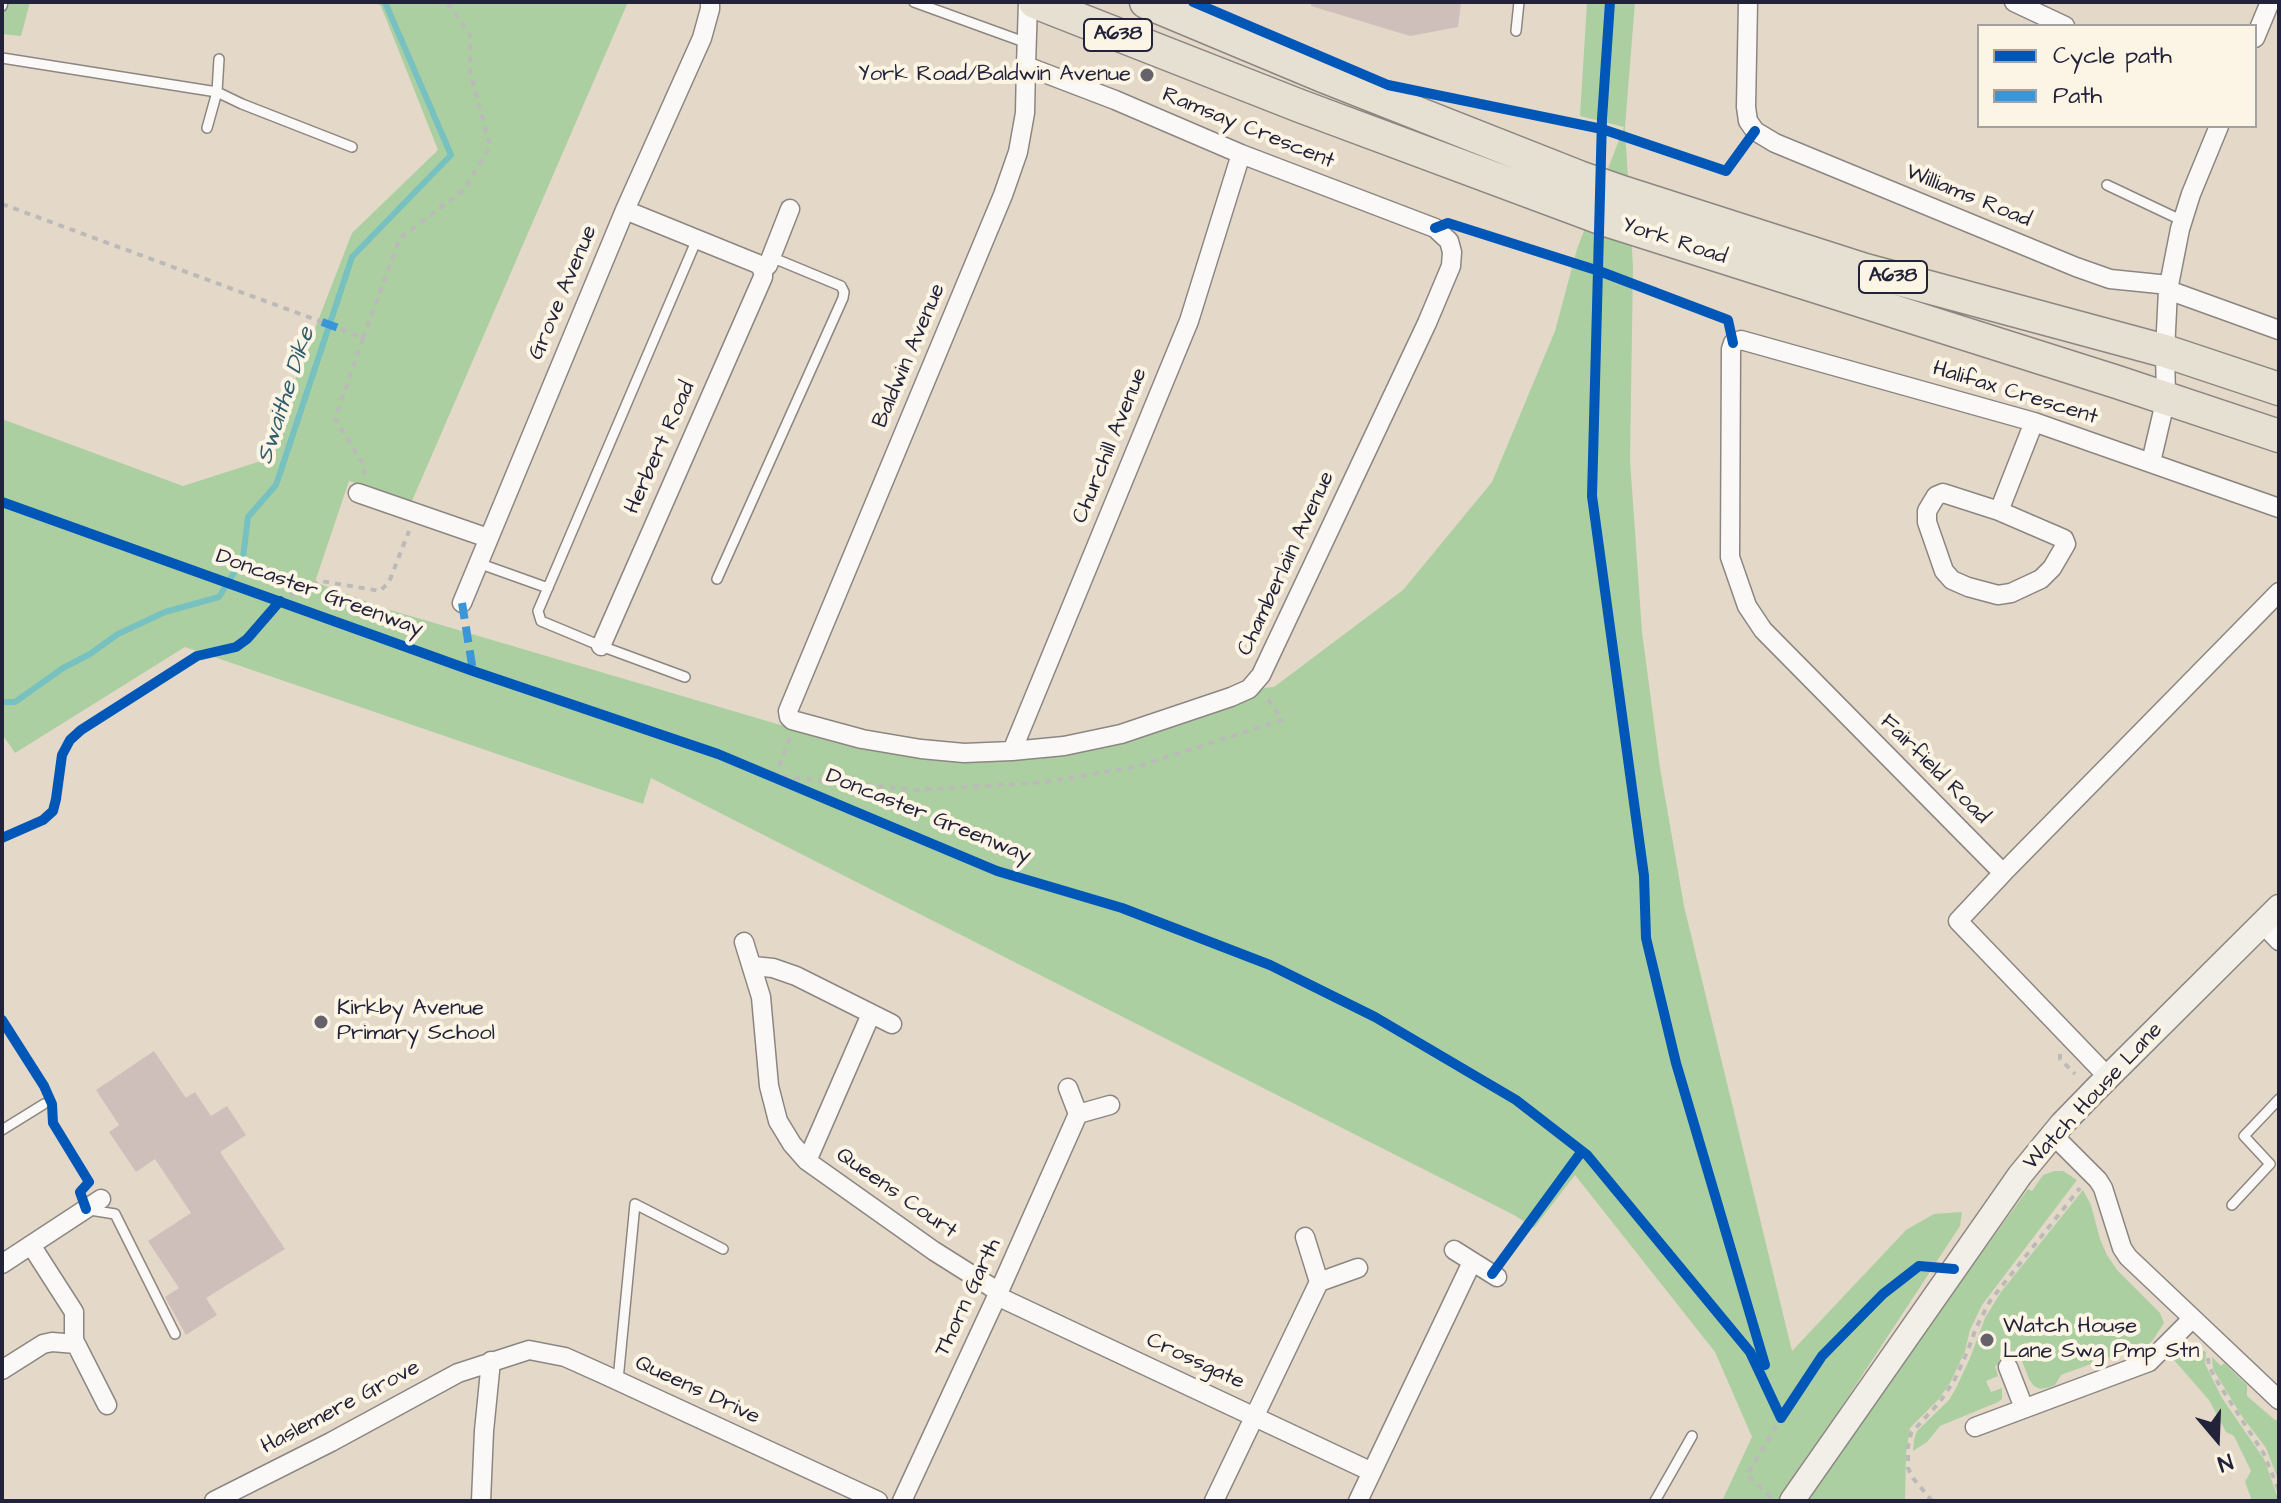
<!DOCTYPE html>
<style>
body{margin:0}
#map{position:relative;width:2281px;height:1503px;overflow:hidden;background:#e4d9c8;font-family:"Architects Daughter",sans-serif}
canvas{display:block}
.frame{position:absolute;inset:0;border:4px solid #22223b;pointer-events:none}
.legend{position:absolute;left:1977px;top:24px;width:280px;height:104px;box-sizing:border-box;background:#fcf5e5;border:2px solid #a5a1a1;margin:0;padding:10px 14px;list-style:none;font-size:24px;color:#22223b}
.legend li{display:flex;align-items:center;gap:16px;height:40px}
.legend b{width:40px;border:2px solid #a5a1a1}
.north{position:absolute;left:2177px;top:1399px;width:80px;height:80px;-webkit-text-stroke:6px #fcf5e5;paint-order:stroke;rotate:161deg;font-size:22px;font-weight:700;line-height:32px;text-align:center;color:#22223b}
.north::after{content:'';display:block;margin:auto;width:28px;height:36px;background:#22223b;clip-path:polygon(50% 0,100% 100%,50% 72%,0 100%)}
</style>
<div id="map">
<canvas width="2281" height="1503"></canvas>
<div class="frame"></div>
<ul class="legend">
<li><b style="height:10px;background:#0057b8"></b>Cycle path</li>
<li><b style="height:10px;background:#3b95d9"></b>Path</li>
</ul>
<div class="north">N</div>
</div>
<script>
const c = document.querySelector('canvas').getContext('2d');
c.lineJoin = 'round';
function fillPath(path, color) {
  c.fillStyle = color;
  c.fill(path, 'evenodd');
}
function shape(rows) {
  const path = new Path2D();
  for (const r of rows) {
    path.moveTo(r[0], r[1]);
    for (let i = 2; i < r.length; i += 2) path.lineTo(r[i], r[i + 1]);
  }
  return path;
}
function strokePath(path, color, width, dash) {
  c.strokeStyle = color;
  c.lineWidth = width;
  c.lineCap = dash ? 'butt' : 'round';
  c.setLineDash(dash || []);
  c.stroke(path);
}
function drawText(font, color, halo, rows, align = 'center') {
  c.font = font + ' "Architects Daughter",sans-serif';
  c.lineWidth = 8;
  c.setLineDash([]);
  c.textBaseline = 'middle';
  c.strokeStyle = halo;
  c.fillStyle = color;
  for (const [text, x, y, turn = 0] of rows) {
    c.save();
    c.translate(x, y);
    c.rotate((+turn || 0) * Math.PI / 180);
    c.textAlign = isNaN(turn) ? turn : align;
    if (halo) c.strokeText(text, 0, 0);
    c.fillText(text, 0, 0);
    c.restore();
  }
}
fillPath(shape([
 [2,2,30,2,21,36,2,34],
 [375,2,628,2,412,501,349,481,315,582,387,609,784,726,1012,751,1064,746,1249,689,1274,687,1403,590,1492,482,1555,331,1577,249,1624,127,1580,116,1587,2,1635,2,1625,127,1633,267,1630,460,1642,632,1660,768,1684,906,1792,1351,1906,1230,1934,1214,1962,1212,1960,1226,1821,1438,1832,1460,2028,1189,2032,1191,2043,1175,2054,1171,2063,1171,2077,1180,1982,1305,1970,1330,1965,1351,1950,1383,1938,1400,1910,1428,1906,1454,1905,1501,1722,1501,1752,1437,1715,1352,1575,1175,1534,1228,1514,1215,651,778,643,804,185,647,15,753,2,734,2,419,183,486,264,460,352,233,438,150,381,6],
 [2083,1190,2091,1205,2100,1239,2107,1255,2117,1270,2160,1313,2164,1323,2153,1340,2142,1351,2126,1356,2118,1354,2061,1375,2055,1385,2050,1387,2040,1389,2034,1386,2029,1379,2020,1356,1995,1366,1998,1376,1986,1381,1991,1392,2002,1388,2002,1399,1998,1402,1940,1426,1927,1442,1913,1451,1914,1439,1917,1431,1949,1400,1956,1388,1970,1358,1985,1318,2001,1292],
 [2192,1345,2206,1352,2205,1364,2222,1398,2264,1459,2279,1501,2252,1501,2245,1482,2251,1471,2234,1436,2226,1432,2209,1400,2174,1360,2182,1348],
 [2212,1357,2221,1366,2224,1363,2247,1385,2247,1396,2275,1420,2279,1419,2279,1482,2266,1448,2241,1415,2213,1369]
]), '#accfa1');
strokePath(shape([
 [2,702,15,702,63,668,90,654,118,634,165,612,219,597,243,558,248,517,276,485,352,257,451,155,385,2]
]), '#77c1c1', 6);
fillPath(shape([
 [1311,2,1461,2,1458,27,1410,36,1311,6],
 [154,1051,186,1098,195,1092,211,1116,227,1106,246,1135,220,1152,285,1249,206,1298,217,1315,186,1335,165,1297,179,1288,148,1241,191,1213,155,1159,136,1172,109,1132,119,1125,96,1090]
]), '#cebfbb');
const lane = shape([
 [914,2,1027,43],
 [2,6,3,2],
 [1516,31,1519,2],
 [2,58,217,92,242,104,352,147],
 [207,128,217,92,219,59],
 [2107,185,2183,221],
 [478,563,548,588],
 [717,579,843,298,844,292,841,286,771,257],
 [685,677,601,646,541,621,538,611,697,239],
 [2,1130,44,1104],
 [2232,1205,2270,1164,2244,1136,2279,1099],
 [90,1210,115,1214,175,1334],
 [618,1380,635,1204,723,1249],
 [1655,1501,1692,1436]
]);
const street = shape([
 [1748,2,1746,107,1748,121,1755,131,1775,143,2076,267,2110,279,2169,285],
 [2014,2,2065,26],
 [2255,38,2270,2],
 [1026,66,1115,100,1241,154,1435,228,1449,241,1452,252,1451,266,1427,323,1261,675,1249,689,1231,697,1121,734,1064,746,1012,751,964,753,921,749,862,739,792,720,789,717,788,711,1003,195,1018,152,1025,113,1026,66,1028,2],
 [625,210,758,264,763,270],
 [2168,290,2279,330],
 [2151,462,2166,398,2165,351,2168,290,2180,229,2191,194,2219,126],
 [358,493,488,538],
 [2279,508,2034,422,1741,340,1733,343,1731,349,1730,557,1747,606,1763,630,2003,873,2279,592],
 [1999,511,1943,493,1936,496,1927,511,1927,522,1944,571,1952,580,1968,587,1998,595,2011,593,2041,579,2052,568,2066,544,2064,539,1999,511,2034,422],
 [462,603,625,210,702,38,710,9,710,2],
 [601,646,763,277,763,270,768,265,790,209],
 [1012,751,1189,321,1241,154],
 [2003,873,1958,921,2108,1077],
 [2263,924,2279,941],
 [744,942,761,997,769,1086,778,1121,792,1144,807,1161,934,1251,999,1292],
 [753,966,773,968,796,976,892,1024],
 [1068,1088,1078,1114,1110,1105],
 [2053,1135,2098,1180,2103,1188,2122,1248,2128,1257,2279,1400],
 [807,1161,871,1014],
 [1305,1237,1319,1282,1358,1268],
 [31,1245,74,1312,74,1340,107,1405],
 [1454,1250,1497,1277],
 [2,1264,101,1199],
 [997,1296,1372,1472],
 [2008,1367,2024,1408],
 [2,1370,43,1344,52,1342,76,1344],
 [1975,1427,2149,1362,2192,1319],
 [214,1501,331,1442,458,1373,529,1350,565,1357,603,1374,878,1501],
 [481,1501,484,1431,491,1361],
 [902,1501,997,1296,1078,1114],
 [1214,1501,1319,1282],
 [1358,1501,1472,1262]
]);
const secondary = shape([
 [1792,1501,2020,1175,2062,1124,2095,1090,2279,907]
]);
const highway = shape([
 [1035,2,1300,106,1606,220,2117,382,2279,436],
 [1146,2,1323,76,1579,177,1625,193,1865,270,2165,351,2279,389]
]);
strokePath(lane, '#8c8682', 12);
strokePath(street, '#8c8682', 21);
strokePath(secondary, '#8c8682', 27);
strokePath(highway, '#8c8682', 35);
strokePath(shape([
 [2,204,322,322],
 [341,329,363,338,335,419,365,467,363,476],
 [363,338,400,238,464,190,490,146,470,72,470,35,451,7,440,2],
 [280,601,307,586,321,581,380,591,389,582,409,531],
 [790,738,775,776,917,790,1046,782,1139,766,1282,720,1265,695],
 [2060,1054,2060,1059,2075,1074],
 [2208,1358,2209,1367,2220,1386,2264,1454,2279,1491],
 [1771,1497,1747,1475,1781,1418],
 [1932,1501,1913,1478,1908,1468,1908,1447,1911,1433,1939,1403,1954,1381,1968,1350,1976,1328,1990,1301,2080,1188]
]), '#bbbab9', 4, [6, 6]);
strokePath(lane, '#fbf9f7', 9);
strokePath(street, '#fbf9f7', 18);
strokePath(secondary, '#f2efe8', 24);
strokePath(highway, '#e6e0d2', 32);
strokePath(shape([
 [322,322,341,329],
 [462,603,473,671]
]), '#3b95d9', 8, [16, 8]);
strokePath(shape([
 [1193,2,1388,85,1602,129,1726,171,1755,131],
 [1610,2,1602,119,1592,496,1644,876,1646,938,1676,1063,1765,1365],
 [1435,228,1448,223,1599,271,1728,320,1733,343],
 [2,502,473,671,718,754,997,871,1122,908,1270,965,1375,1017,1516,1100,1587,1155,1750,1352,1781,1418],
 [2,838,43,820,53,811,56,799,62,755,70,740,81,730,197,656,236,647,247,639,280,601],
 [2,1020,44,1086,52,1104,53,1123,89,1182,80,1192,86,1209],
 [1492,1274,1582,1151],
 [1781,1418,1822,1356,1883,1294,1919,1266,1954,1269]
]), '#0057b8', 10);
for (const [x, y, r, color] of [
 [1147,75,8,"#66626c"],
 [321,1022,8,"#66626c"],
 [1987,1340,8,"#66626c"]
]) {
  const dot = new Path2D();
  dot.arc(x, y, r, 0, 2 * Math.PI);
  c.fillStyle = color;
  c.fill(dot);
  strokePath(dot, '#fcf5e5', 3);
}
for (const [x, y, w] of [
 [1118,35,68],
 [1893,277,68]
]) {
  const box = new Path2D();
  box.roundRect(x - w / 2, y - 16, w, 32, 6);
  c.fillStyle = '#fcf5e5';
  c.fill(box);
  strokePath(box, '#22223b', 2);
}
drawText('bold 20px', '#22223b', null, [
 ["A638",1118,35],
 ["A638",1893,277]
]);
drawText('22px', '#22223b', '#fcf5e5', [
 ["York Road/Baldwin Avenue",1131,75,"right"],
 ["Kirkby Avenue",337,1009],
 ["Primary School",337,1034],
 ["Watch House",2003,1327],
 ["Lane Swg Pmp Stn",2003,1352]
], 'left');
drawText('22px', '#22223b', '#fcf5e5', [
 ["Ramsay Crescent",1248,129,22],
 ["Williams Road",1968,197,22],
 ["York Road",1674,242,18],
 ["Grove Avenue",564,293,-67],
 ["Baldwin Avenue",910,356,-67],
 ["Halifax Crescent",2015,394,17],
 ["Churchill Avenue",1111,446,-68],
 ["Herbert Road",661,448,-66],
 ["Chamberlain Avenue",1287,564,-65],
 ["Doncaster Greenway",319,594,20],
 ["Fairfield Road",1934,770,45],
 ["Doncaster Greenway",928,817,22],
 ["Watch House Lane",2094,1097,-47],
 ["Queens Court",896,1194,35],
 ["Thorn Garth",969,1298,-65],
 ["Crossgate",1195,1362,25],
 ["Queens Drive",697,1391,25],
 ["Haslemere Grove",341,1408,-28]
]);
drawText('italic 24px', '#315e6f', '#fcf5e5', [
 ["Swaithe Dike",287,396,-72]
]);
</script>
